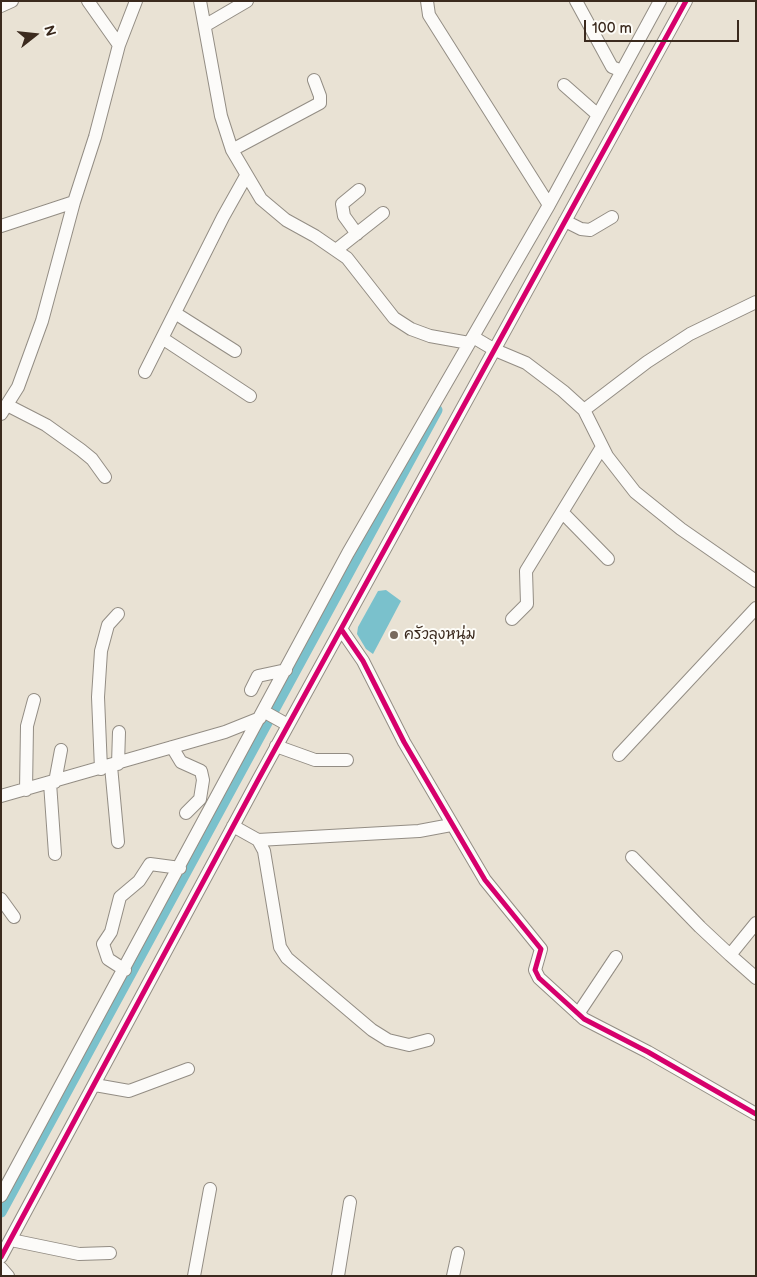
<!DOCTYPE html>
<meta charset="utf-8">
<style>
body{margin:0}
#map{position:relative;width:757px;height:1277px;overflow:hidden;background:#e9e2d4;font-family:"Balsamiq Sans",sans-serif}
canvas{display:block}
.frame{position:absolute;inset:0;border:2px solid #3b2a1e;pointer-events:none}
.north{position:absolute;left:10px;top:10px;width:50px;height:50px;-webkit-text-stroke:4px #fdfcf7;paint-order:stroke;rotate:74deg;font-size:14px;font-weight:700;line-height:20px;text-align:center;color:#3b2a1e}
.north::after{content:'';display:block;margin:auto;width:18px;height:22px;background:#3b2a1e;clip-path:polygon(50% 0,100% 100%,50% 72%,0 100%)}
.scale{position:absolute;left:584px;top:20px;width:155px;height:22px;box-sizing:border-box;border:2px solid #3b2a1e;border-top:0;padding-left:6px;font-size:15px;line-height:18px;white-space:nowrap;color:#3b2a1e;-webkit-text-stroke:4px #fdfcf7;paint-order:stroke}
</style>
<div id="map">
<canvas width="757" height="1277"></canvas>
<div class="frame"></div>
<div class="north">N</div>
<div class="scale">100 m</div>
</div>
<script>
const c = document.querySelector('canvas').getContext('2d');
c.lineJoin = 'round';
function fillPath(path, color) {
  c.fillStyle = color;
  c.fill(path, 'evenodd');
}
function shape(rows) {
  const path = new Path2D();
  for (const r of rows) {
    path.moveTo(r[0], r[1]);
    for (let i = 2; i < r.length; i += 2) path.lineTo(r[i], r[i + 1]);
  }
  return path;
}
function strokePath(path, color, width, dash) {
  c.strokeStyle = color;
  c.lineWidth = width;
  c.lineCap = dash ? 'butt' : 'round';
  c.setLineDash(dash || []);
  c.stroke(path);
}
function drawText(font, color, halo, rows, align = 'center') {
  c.font = font + ' "Balsamiq Sans","Playpen Sans Thai",sans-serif';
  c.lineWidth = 4;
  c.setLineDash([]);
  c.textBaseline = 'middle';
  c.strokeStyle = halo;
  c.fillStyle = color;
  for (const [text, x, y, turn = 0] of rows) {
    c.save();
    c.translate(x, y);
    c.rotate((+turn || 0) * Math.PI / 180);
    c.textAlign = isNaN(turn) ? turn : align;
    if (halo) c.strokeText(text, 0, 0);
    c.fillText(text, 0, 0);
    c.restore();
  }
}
fillPath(shape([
 [386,590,401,601,373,654,366,649,357,634,358,627,378,591]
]), '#7ac1cc');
strokePath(shape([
 [1,1212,437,410]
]), '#7ac1cc', 11);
const minor = shape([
 [88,1,119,45],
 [200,1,221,116,232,150,261,199,286,220,315,236,347,258,394,318,411,329,430,336,469,343],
 [427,1,429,15,549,205],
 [576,1,612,67,622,71],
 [1,6,12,1],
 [206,25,247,1],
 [564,85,598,115],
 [232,150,320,103,320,96,314,80],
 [565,221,581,229,590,230,612,217],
 [1,226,74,202],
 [357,234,344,216,342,204,359,190],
 [336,250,383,213],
 [175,313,235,351],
 [473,337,495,350,526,363,563,391,584,410,607,456,635,492,681,529,756,581],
 [162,338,250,396],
 [145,372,223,217,246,176],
 [7,405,46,425,81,450,92,459,105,477],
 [584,410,647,362,690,334,756,302],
 [1,414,18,387,42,321,74,202,95,137,119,45,136,1],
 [562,512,608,559],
 [512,619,527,604,526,571,602,447],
 [341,629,363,661,404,742,485,880,541,949,535,970,539,978,584,1019,648,1052,756,1114],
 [251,690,258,676,286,670],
 [263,711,288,725],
 [276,746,315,760,347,760],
 [172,747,181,762,201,771,203,780,200,799,186,813],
 [619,755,756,608],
 [118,764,119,732],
 [111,766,118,842],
 [101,769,98,697,101,651,108,625,118,614],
 [55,782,61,750],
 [50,783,55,854],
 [26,790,27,726,34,700],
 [1,796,225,732,260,718],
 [233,826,258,840,264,851,280,947,287,958,372,1030,388,1040,409,1045,428,1040],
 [258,840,419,831,451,825],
 [632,857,700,927,730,955,756,923],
 [1,899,14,917],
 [730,955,756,978],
 [125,970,108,959,103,944,111,932,120,897,139,881,150,864,180,868],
 [578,1014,616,957],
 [95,1085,129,1091,188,1069],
 [1,1196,348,553,549,205,660,1],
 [11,1240,79,1254,110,1253],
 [1,1257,258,780,686,1],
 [1,1268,8,1276],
 [194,1276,210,1189],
 [338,1276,350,1202],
 [453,1276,458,1253]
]);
strokePath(minor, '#938d84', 14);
strokePath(minor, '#fcfbf9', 12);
strokePath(shape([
 [341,629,363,661,404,742,485,880,541,949,535,970,539,978,584,1019,648,1052,756,1114],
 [1,1257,258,780,686,1]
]), '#d6006c', 5);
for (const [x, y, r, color] of [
 [394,635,5,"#786a5e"]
]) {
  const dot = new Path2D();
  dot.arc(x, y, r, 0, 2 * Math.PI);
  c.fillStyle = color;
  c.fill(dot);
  strokePath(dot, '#fdfcf7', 2);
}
drawText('15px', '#3b2a1e', '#fdfcf7', [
 ["ครัวลุงหนุ่ม",404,635]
], 'left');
</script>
